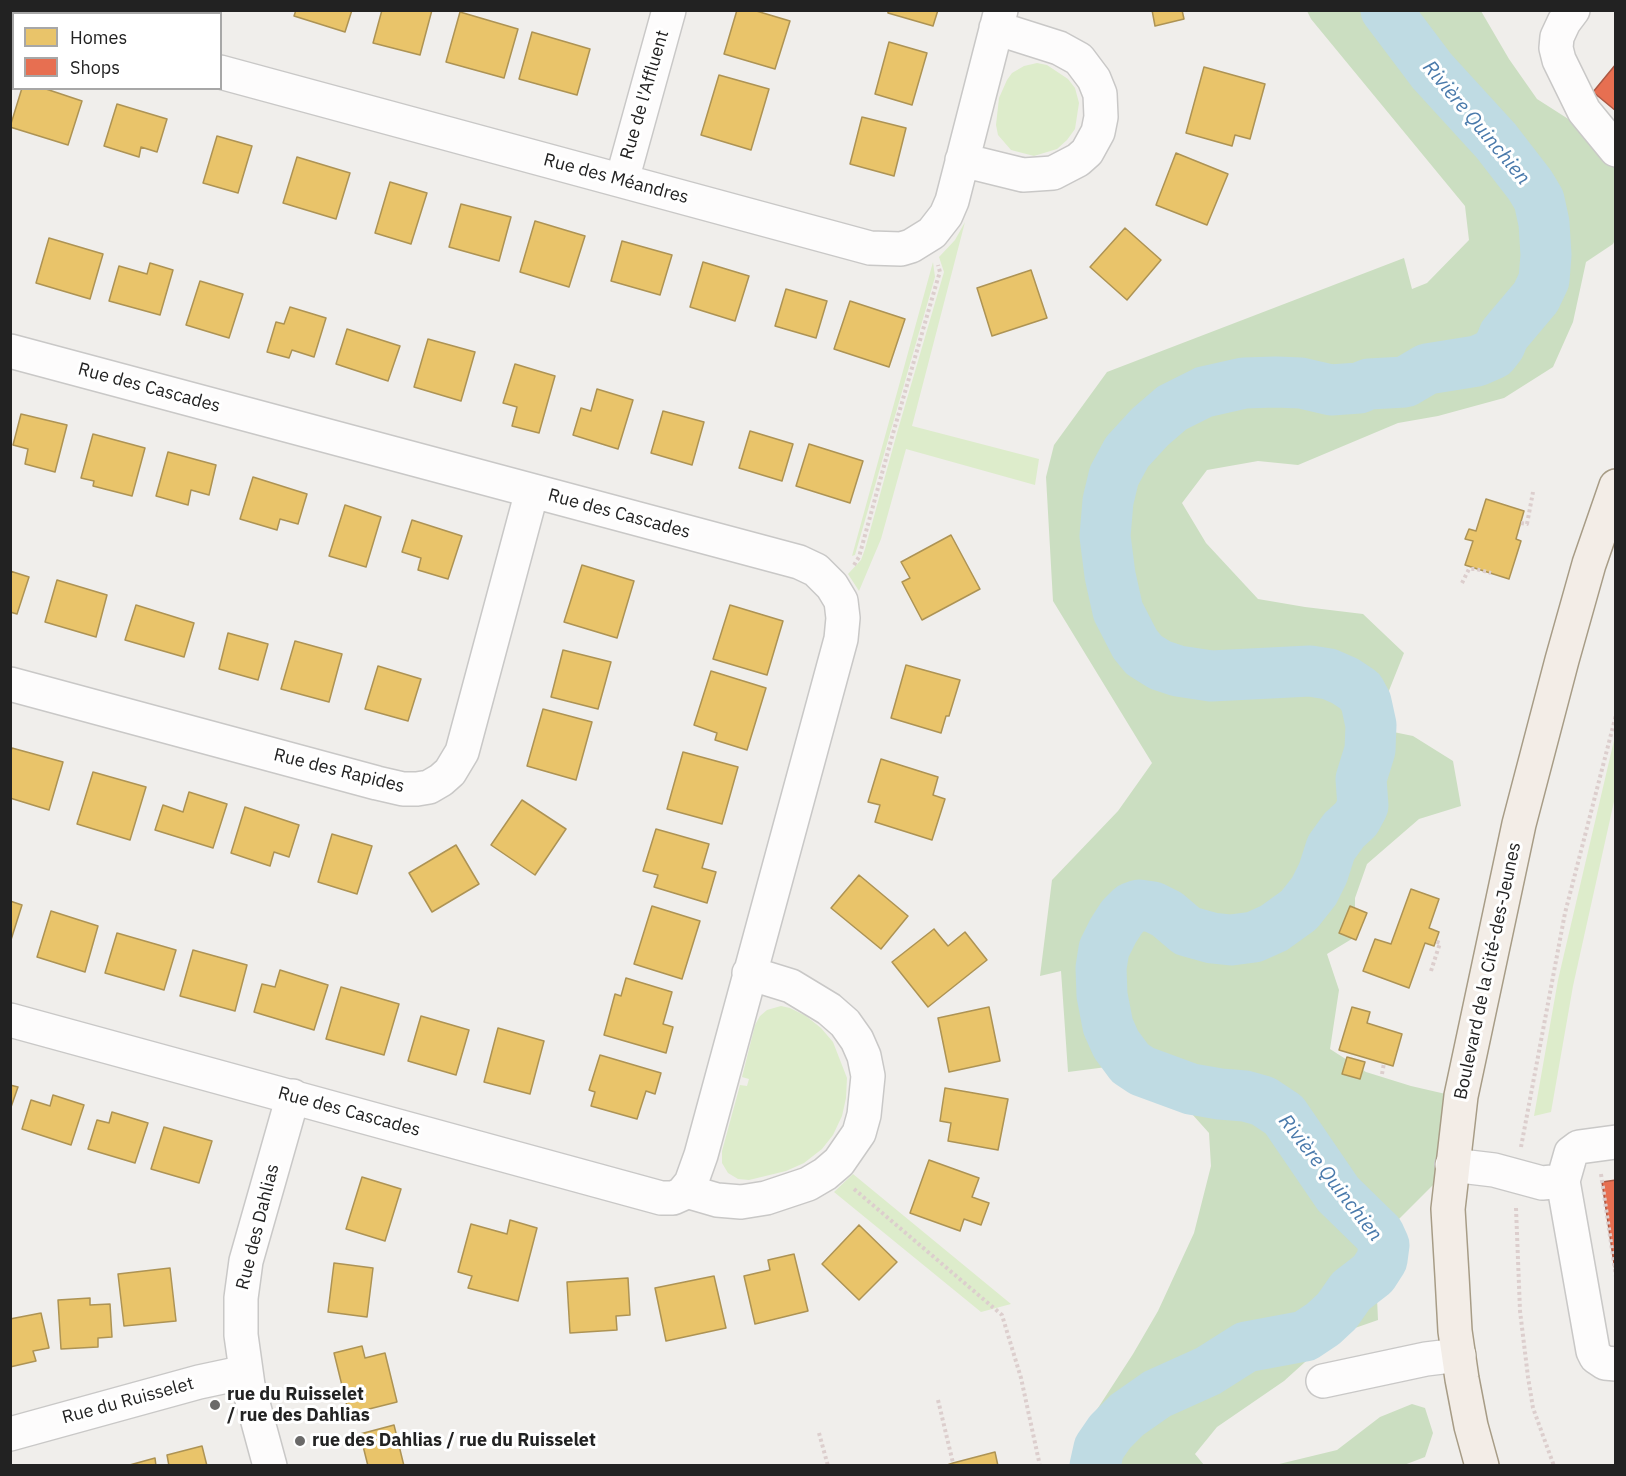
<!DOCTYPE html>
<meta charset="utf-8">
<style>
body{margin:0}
#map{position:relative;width:1626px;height:1476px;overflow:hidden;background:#f0eeeb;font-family:"IBM Plex Sans",sans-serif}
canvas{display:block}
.frame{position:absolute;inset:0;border:12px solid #222;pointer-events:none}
.legend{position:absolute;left:12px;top:12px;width:210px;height:78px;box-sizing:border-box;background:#fff;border:2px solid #a7a7a7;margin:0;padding:8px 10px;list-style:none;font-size:18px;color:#222}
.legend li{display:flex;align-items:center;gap:12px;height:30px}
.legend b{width:30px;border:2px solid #a7a7a7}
</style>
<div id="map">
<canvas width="1626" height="1476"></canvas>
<div class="frame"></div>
<ul class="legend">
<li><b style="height:16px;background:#e9c46a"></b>Homes</li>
<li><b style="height:16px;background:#e76f51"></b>Shops</li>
</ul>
</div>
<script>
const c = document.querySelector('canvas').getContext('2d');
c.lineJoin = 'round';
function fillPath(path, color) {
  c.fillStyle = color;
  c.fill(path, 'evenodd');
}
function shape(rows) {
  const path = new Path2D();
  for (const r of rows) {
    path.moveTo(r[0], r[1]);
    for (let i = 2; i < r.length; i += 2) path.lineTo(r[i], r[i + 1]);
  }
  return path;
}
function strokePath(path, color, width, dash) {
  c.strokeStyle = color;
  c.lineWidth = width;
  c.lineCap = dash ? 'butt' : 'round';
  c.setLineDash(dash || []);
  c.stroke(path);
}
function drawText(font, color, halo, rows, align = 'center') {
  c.font = font + ' "IBM Plex Sans",sans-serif';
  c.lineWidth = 6;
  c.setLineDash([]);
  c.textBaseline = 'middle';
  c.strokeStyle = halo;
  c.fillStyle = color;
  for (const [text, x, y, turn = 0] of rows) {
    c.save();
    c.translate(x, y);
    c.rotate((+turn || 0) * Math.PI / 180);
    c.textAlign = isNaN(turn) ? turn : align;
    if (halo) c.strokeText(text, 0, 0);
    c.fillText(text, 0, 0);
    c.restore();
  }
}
fillPath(shape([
 [1037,63,1047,65,1068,79,1075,88,1079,103,1075,129,1067,140,1057,149,1034,156,1011,150,998,135,996,125,999,98,1007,80,1012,73,1024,66],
 [965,222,912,426,1039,459,1035,485,906,449,881,539,859,591,848,574,861,560,865,549,897,433,944,272,939,257,955,240],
 [933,262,935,277,855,555,852,556],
 [1615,736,1615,797,1573,986,1551,1112,1534,1116,1558,980],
 [781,1006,790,1008,806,1016,821,1028,833,1042,847,1078,846,1098,842,1116,833,1135,822,1149,804,1163,786,1171,749,1180,738,1179,728,1173,722,1163,722,1151,740,1085,747,1086,749,1079,742,1077,755,1025,760,1016,767,1010],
 [853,1174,1011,1304,981,1312,834,1192]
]), '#ddeccb');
fillPath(shape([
 [1307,11,1481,11,1509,59,1537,99,1609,145,1615,153,1615,240,1613,244,1586,262,1573,322,1553,367,1504,398,1438,416,1398,423,1298,465,1258,461,1207,470,1182,503,1206,543,1258,599,1305,607,1363,614,1404,653,1374,728,1413,736,1453,761,1461,806,1419,819,1367,864,1355,898,1355,937,1327,954,1339,990,1330,1049,1366,1072,1411,1086,1450,1095,1440,1178,1390,1228,1376,1277,1378,1320,1335,1335,1284,1381,1217,1427,1195,1454,1204,1465,1079,1465,1074,1445,1133,1354,1158,1311,1194,1233,1211,1166,1209,1133,1175,1095,1130,1064,1068,1072,1061,971,1040,976,1052,880,1118,811,1152,763,1053,601,1046,477,1054,445,1107,372,1404,258,1412,289,1427,283,1469,240,1465,206,1311,19],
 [1412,1404,1425,1408,1433,1433,1425,1457,1404,1465,1275,1465,1337,1450,1380,1417]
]), '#cbdec1');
const homes = shape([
 [296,10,352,10,345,32,294,16,296,10],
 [382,10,432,10,420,55,373,43,382,10],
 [737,10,753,10,790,21,775,69,724,54,737,10],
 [888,10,938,10,933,26,888,13,888,10],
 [1152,10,1182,10,1184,19,1155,26,1152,10],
 [460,12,518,29,504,78,446,62,460,12],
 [532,32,590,49,577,95,519,79,532,32],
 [889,42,927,53,912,105,875,94,889,42],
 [1204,67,1265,84,1250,139,1235,135,1232,146,1186,133,1204,67],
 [719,75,769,89,751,150,701,135,719,75],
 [22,88,43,88,82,101,68,145,10,127,22,88],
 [117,104,167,119,157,152,141,147,139,157,104,146,117,104],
 [862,117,906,128,894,176,850,164,862,117],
 [217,136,252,146,238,193,203,183,217,136],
 [1176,153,1228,174,1207,225,1156,205,1176,153],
 [297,157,350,173,336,219,283,203,297,157],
 [390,182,427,193,411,244,375,233,390,182],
 [461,204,511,217,499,261,449,247,461,204],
 [535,221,585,236,569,287,520,272,535,221],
 [1125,228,1161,260,1127,300,1090,267,1125,228],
 [49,238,103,254,90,299,36,283,49,238],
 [622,241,672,255,660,295,611,281,622,241],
 [703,262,749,276,735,321,690,307,703,262],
 [150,263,173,270,160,315,109,301,119,266,147,274,150,263],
 [1031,270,1047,318,992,336,977,288,1031,270],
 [200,281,243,294,229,338,186,325,200,281],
 [786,289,827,301,816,338,775,326,786,289],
 [850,301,905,319,889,367,834,349,850,301],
 [290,307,326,318,314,357,292,350,289,358,267,352,276,322,284,324,290,307],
 [347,329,400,346,388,381,336,364,347,329],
 [428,339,475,352,461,401,414,387,428,339],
 [515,364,555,376,539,433,512,426,517,407,503,403,515,364],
 [597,389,633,400,618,449,573,435,581,408,591,411,597,389],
 [663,411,704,422,692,465,651,453,663,411],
 [21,414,67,425,55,472,25,464,28,449,13,445,21,414],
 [750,431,793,444,782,481,739,468,750,431],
 [93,434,145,448,132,496,93,486,94,481,81,478,93,434],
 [809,444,863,461,850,503,796,486,809,444],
 [168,452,216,465,209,495,191,490,188,505,156,496,168,452],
 [253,477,307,494,298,524,280,519,277,530,240,519,253,477],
 [1486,499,1524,511,1516,539,1521,541,1509,579,1465,565,1473,541,1465,539,1469,529,1476,531,1486,499],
 [345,505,381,517,366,567,329,556,345,505],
 [412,520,462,536,448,579,418,570,421,558,402,552,412,520],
 [951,535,980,589,922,620,902,582,910,578,901,562,951,535],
 [582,565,634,581,617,638,564,622,582,565],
 [10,571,29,577,17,614,10,612,10,571],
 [57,580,107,595,96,637,45,622,57,580],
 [136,605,194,623,184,657,125,640,136,605],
 [730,605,783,621,767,675,713,659,730,605],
 [228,633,268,644,258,680,219,669,228,633],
 [295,641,342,654,329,702,281,689,295,641],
 [563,650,611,662,598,709,551,697,563,650],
 [906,665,960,680,949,716,946,716,941,733,891,718,906,665],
 [378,666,421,679,408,721,365,709,378,666],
 [711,671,766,688,747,750,715,740,717,733,694,725,711,671],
 [543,709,592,722,576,780,527,766,543,709],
 [12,748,63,762,49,810,10,798,10,754,12,748],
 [683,752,738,767,722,824,667,809,683,752],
 [881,759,938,777,933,795,945,799,932,840,875,822,880,805,868,802,881,759],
 [93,772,146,787,130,840,77,824,93,772],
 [189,792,227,804,213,848,155,830,163,805,183,812,189,792],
 [522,800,566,829,535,875,491,845,522,800],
 [245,807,299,825,289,857,274,852,270,866,231,853,245,807],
 [656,829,709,844,702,868,716,872,707,903,654,887,658,875,643,871,656,829],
 [332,834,372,846,357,894,318,882,332,834],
 [456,845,479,884,432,912,409,873,456,845],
 [859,875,908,916,881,949,831,908,859,875],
 [1411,889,1439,899,1429,928,1439,932,1434,946,1425,943,1409,988,1363,971,1375,939,1391,944,1411,889],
 [10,901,22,905,10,943,10,901],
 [652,906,700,921,682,979,634,964,652,906],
 [1350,906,1367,913,1356,940,1339,933,1350,906],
 [51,911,98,926,85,972,37,957,51,911],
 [934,929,948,946,965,932,987,960,928,1007,892,962,934,929],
 [117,933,176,950,164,990,105,973,117,933],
 [193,950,247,965,235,1011,180,996,193,950],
 [280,970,328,985,314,1030,254,1012,262,984,275,987,280,970],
 [626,978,672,992,663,1024,673,1027,666,1053,604,1035,615,994,621,996,626,978],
 [341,987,399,1004,384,1055,326,1039,341,987],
 [989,1007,1000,1061,949,1072,938,1018,989,1007],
 [1352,1007,1370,1012,1367,1023,1402,1034,1393,1066,1339,1050,1352,1007],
 [421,1016,469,1030,456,1075,408,1061,421,1016],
 [498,1028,544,1041,530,1094,484,1082,498,1028],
 [600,1055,661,1073,655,1094,646,1091,637,1119,591,1106,595,1092,589,1090,600,1055],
 [1347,1057,1365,1062,1360,1079,1342,1074,1347,1057],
 [10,1085,18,1087,10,1110,10,1085],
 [945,1088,1008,1099,998,1150,948,1141,951,1123,940,1121,945,1088],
 [53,1095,84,1105,71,1145,22,1129,31,1100,50,1106,53,1095],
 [112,1112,148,1123,135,1163,88,1149,97,1120,109,1123,112,1112],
 [164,1127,212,1141,199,1183,151,1169,164,1127],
 [929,1160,979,1178,972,1197,989,1203,981,1225,964,1219,960,1231,910,1213,929,1160],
 [362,1177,401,1189,385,1241,346,1229,362,1177],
 [510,1220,537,1228,518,1301,468,1288,472,1276,458,1272,471,1224,507,1234,510,1220],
 [859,1225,897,1262,859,1300,822,1264,859,1225],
 [794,1254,808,1311,755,1324,744,1276,770,1270,768,1260,794,1254],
 [334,1263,373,1268,367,1317,328,1312,334,1263],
 [170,1268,176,1321,124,1326,118,1274,170,1268],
 [714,1276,726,1328,666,1341,655,1288,714,1276],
 [628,1278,630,1315,616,1316,617,1330,570,1333,567,1282,628,1278],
 [90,1298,90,1305,110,1304,112,1337,98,1338,98,1347,61,1349,58,1300,90,1298],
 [41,1313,49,1348,33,1351,36,1361,10,1367,10,1319,41,1313],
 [362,1346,365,1358,385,1353,397,1402,349,1414,334,1353,362,1346],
 [394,1425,404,1466,368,1466,360,1434,394,1425],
 [202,1446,207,1466,169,1466,167,1455,202,1446],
 [995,1452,998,1466,944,1466,953,1463,995,1452],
 [155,1458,156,1466,126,1466,155,1458]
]);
fillPath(homes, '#e9c46a');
strokePath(homes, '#ad9354', 1.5);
const shops = shape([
 [1616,64,1616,111,1593,92,1616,64],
 [1616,1180,1616,1277,1602,1182,1616,1180]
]);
fillPath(shops, '#e76f51');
strokePath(shops, '#ac5843', 1.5);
strokePath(shape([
 [1095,1466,1099,1448,1110,1432,1127,1415,1157,1394,1208,1371,1246,1347,1305,1336,1323,1324,1337,1311,1351,1291,1373,1274,1382,1260,1384,1245,1379,1234,1338,1194,1284,1115,1263,1101,1245,1096,1220,1094,1191,1089,1142,1071,1130,1063,1116,1044,1108,1026,1102,995,1101,968,1104,949,1113,931,1122,917,1131,908,1139,905,1153,907,1167,914,1187,931,1212,938,1231,940,1254,937,1274,928,1299,910,1314,891,1323,873,1331,848,1344,830,1356,819,1363,806,1361,779,1370,750,1371,725,1366,702,1360,691,1345,681,1329,674,1310,671,1211,676,1178,671,1160,665,1144,655,1135,644,1118,611,1110,575,1105,536,1108,501,1114,476,1127,452,1150,427,1172,408,1204,392,1244,383,1276,382,1301,383,1331,390,1359,388,1369,384,1405,382,1427,369,1477,361,1493,354,1500,345,1504,335,1536,297,1544,280,1546,255,1544,223,1539,200,1530,185,1496,141,1432,71,1386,10]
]), '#bfdbe3', 51);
const minor = shape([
 [1573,10,1564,22,1557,37,1556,48,1559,60,1584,111,1616,150],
 [10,24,14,24],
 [220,72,870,248,901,249,911,246,932,233,946,215,952,201,1001,10],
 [962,160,1023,175,1053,173,1078,160,1087,152,1098,132,1101,117,1100,94,1094,79,1079,59,1059,48,996,28],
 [622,180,669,10],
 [10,351,799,562,816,570,832,586,841,601,843,618,841,639,701,1155,691,1183,682,1194,673,1198,661,1198,10,1020],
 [10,684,377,783,403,789,417,789,429,787,441,780,450,772,462,752,532,491],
 [1452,1165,1494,1170,1542,1183,1563,1181,1593,1351,1596,1357,1605,1363,1616,1364],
 [1563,1181,1571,1153,1579,1147,1616,1142],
 [686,1191,717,1200,741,1202,766,1198,808,1184,825,1174,839,1162,859,1133,864,1115,868,1076,864,1056,857,1040,845,1023,829,1009,791,986,749,973],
 [1323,1381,1426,1359,1459,1355],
 [10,1434,199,1382,246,1372],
 [270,1466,248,1385,241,1335,241,1298,246,1261,293,1096]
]);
const major = shape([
 [1482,1466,1471,1426,1462,1379,1455,1331,1452,1276,1448,1209,1461,1096,1519,824,1562,660,1589,564,1616,486]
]);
strokePath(minor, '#c9c8c7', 36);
strokePath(major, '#a79c86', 36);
strokePath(shape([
 [1521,523,1527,524,1533,492],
 [854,565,859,557,892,437,938,278,940,272,938,265],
 [1462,583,1469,569,1476,569,1491,573],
 [1431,971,1440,943,1435,941],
 [1382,1074,1384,1063],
 [1521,1147,1565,913,1616,715],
 [1601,1174,1616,1277],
 [854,1189,1002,1315,1021,1378,1040,1466],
 [1516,1208,1520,1311,1528,1377,1533,1408,1554,1466],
 [938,1400,953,1463],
 [819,1433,828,1466]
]), '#dccecd', 4, [3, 3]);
strokePath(minor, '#fdfcfc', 33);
strokePath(major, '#f3ede7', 33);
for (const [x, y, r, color] of [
 [215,1405,6,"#6a6968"],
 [300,1441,6,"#6a6968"]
]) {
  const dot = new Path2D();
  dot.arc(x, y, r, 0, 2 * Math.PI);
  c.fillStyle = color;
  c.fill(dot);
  strokePath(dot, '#fff', 2);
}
drawText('18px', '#222', '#fff', [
 ["Rue de l'Affluent",645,95,-74],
 ["Rue des Méandres",616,179,15],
 ["Rue des Cascades",149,388,15],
 ["Rue des Cascades",619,514,15],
 ["Rue des Rapides",339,771,14],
 ["Boulevard de la Cité-des-Jeunes",1488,971,-78],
 ["Rue des Cascades",349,1112,15],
 ["Rue des Dahlias",258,1227,-76],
 ["Rue du Ruisselet",128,1401,-15]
]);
drawText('bold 18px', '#222', '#fff', [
 ["rue du Ruisselet",227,1395],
 ["/ rue des Dahlias",227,1416],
 ["rue des Dahlias / rue du Ruisselet",312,1441]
], 'left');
drawText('italic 20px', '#4a7aab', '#fff', [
 ["Rivière Quinchien",1476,123,50],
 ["Rivière Quinchien",1330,1178,52]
]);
</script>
